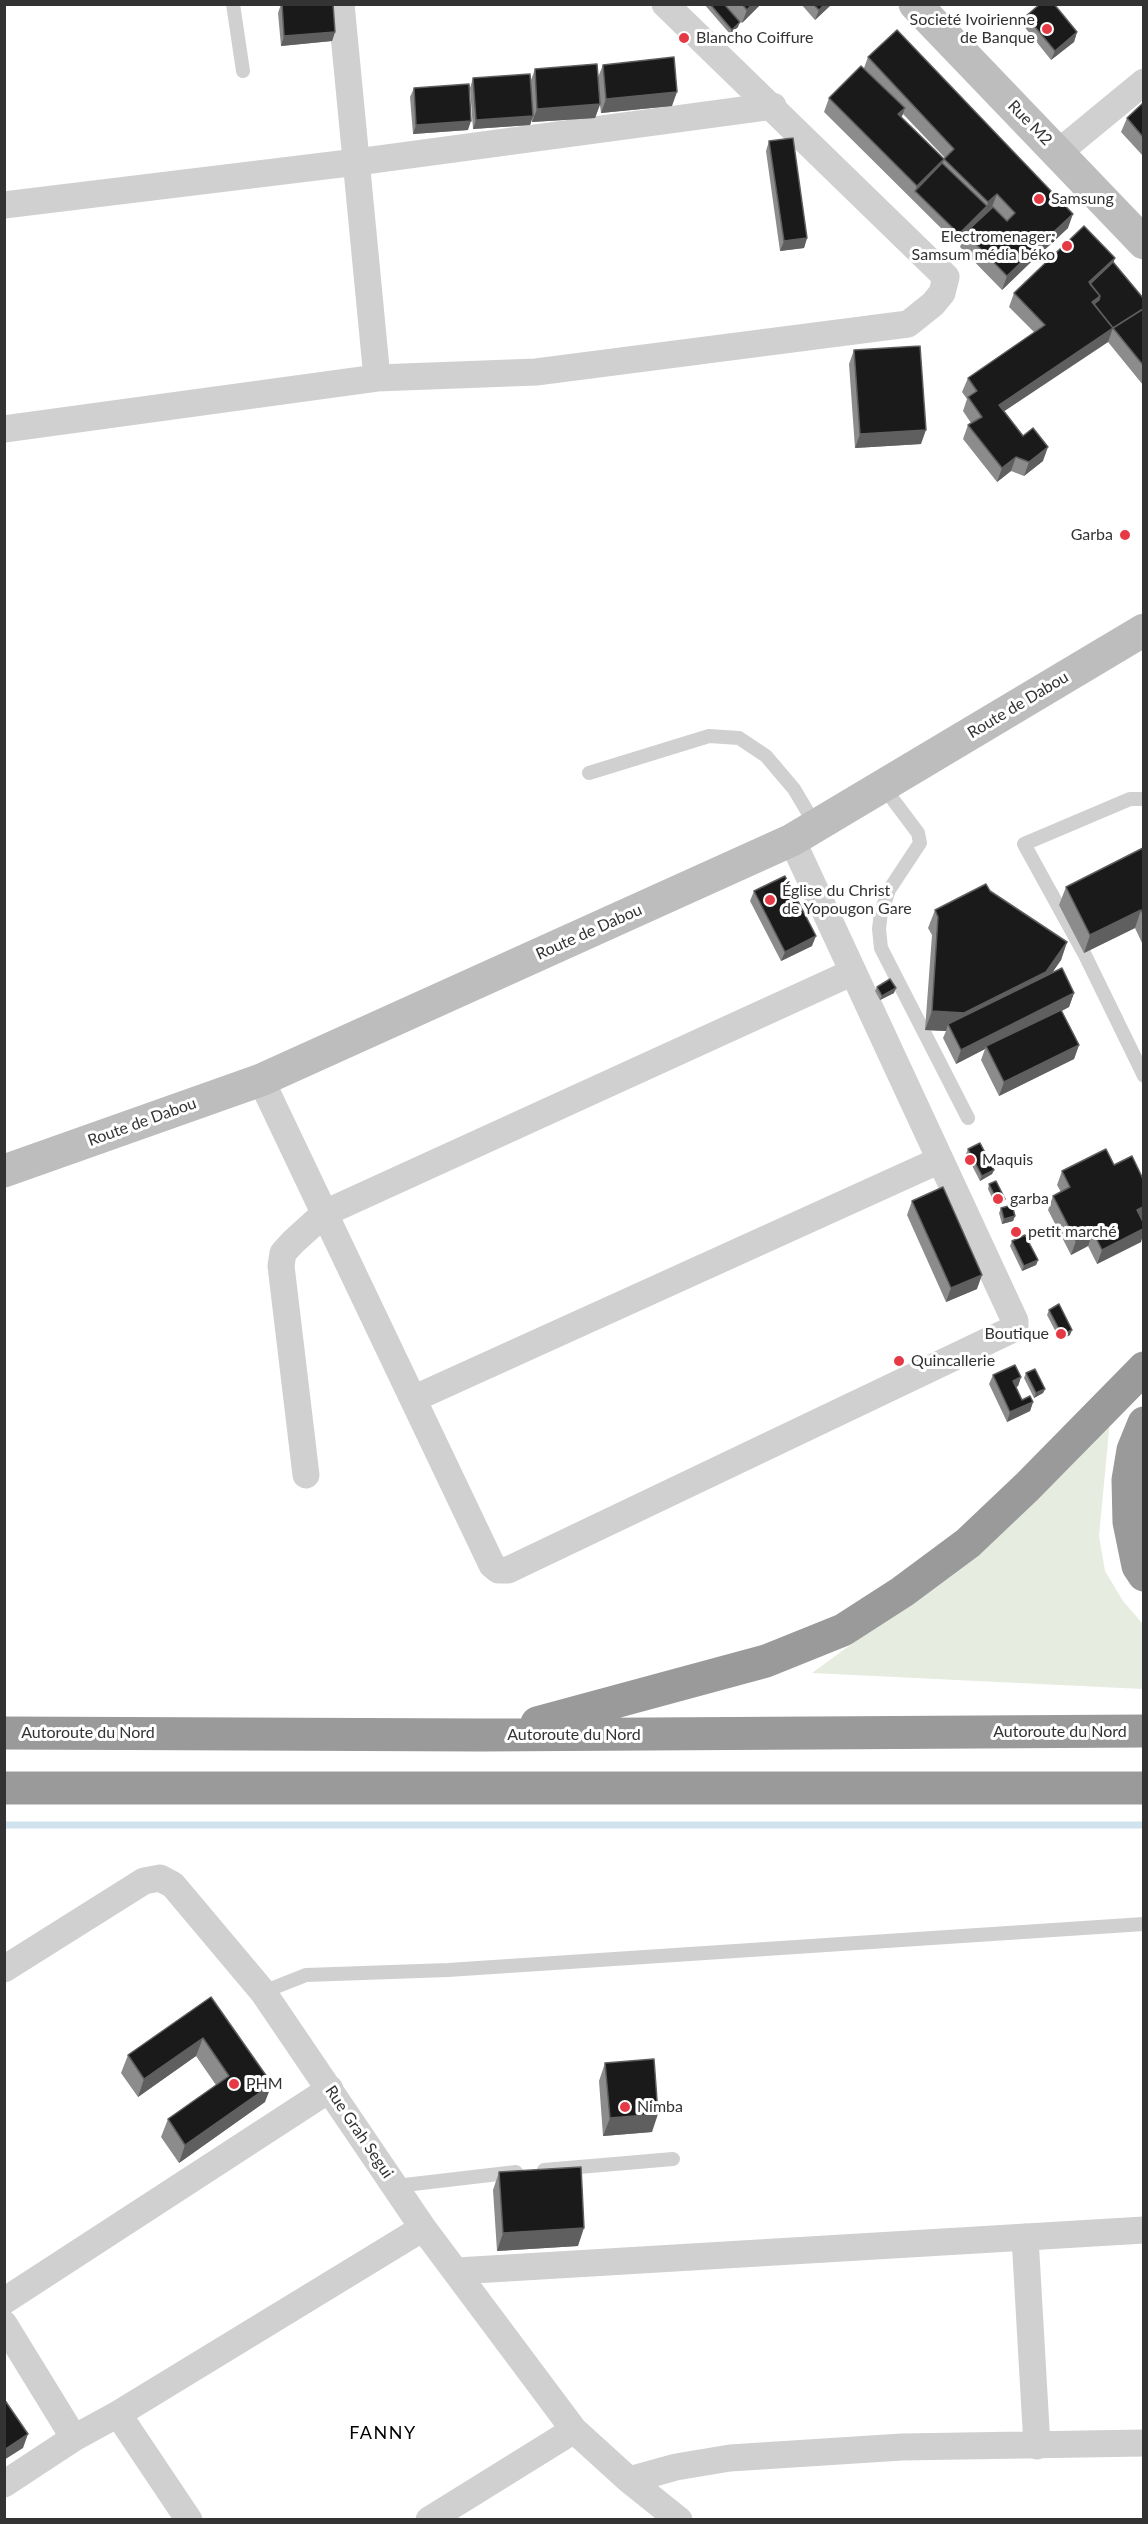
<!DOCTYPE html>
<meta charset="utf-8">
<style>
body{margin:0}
#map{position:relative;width:1148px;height:2524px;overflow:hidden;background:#fff;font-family:Lato,sans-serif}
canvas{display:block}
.frame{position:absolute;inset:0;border:6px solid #333;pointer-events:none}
</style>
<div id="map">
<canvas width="1148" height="2524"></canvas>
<div class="frame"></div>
</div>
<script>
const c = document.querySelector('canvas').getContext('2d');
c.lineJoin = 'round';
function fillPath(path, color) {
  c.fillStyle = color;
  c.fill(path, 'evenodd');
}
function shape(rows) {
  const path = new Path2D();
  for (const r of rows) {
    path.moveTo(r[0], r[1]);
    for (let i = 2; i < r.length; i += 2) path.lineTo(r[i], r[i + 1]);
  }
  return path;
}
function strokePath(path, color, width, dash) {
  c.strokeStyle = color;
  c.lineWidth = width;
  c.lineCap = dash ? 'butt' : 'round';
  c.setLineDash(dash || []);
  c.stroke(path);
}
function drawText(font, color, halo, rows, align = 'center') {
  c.font = font + ' Lato,sans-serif';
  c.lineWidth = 6;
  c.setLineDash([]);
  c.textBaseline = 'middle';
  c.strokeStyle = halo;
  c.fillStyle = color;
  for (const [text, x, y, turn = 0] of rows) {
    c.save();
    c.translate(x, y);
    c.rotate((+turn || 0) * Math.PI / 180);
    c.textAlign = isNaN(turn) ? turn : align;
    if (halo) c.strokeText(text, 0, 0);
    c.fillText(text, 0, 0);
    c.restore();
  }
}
fillPath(shape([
 [1110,1420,1099,1536,1105,1571,1123,1601,1143,1624,1143,1689,812,1673,924,1591]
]), '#e6ecdf');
strokePath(shape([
 [4,1825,1144,1825]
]), '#cfe2ee', 7);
strokePath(shape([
 [233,4,243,71],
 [589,773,709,736,739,738,766,756,794,789,816,826],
 [882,785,918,833,920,843,889,890,881,912,879,929,881,948,968,1118],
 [1144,799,1130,799,1024,844,1084,953,1144,1076],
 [263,1992,306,1975,448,1970,1144,1924],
 [544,2170,673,2159],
 [396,2186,516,2172]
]), '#d0d0d0', 14);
strokePath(shape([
 [341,4,377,378],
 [1059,152,1144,82],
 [4,205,357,162,773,106],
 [4,429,377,378,536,372,908,324,933,304,942,293,946,277,665,4],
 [261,1080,492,1565,498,1570,508,1570,1011,1330,1015,1326,1015,1321,792,840],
 [413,1399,940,1160],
 [306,1475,281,1266,283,1253,293,1242,325,1213,853,972],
 [4,1969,144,1881,160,1878,173,1885,263,1992,423,2228,574,2430,629,2480,679,2520],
 [1025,2237,1037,2446],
 [457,2271,1144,2230],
 [4,2301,330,2089],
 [4,2324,74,2438],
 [118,2414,189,2520],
 [629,2480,676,2467,730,2458,902,2447,1144,2443],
 [4,2484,74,2438,118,2414,423,2228],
 [429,2520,574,2430]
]), '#d0d0d0', 27);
strokePath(shape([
 [915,4,1144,243],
 [4,1171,261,1080,792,840,1144,630]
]), '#bdbdbd', 33);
strokePath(shape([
 [1144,1423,1133,1450,1128,1480,1129,1522,1138,1566,1144,1575],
 [537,1723,766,1661,843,1630,902,1592,968,1543,1027,1487,1144,1368],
 [4,1733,482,1735,1144,1731],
 [4,1788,1144,1788]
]), '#9a9a9a', 33);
fillPath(shape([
 [281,4,335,32,332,41,281,46,278,13],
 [704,4,761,4,742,23,732,14,738,27,730,34],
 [801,4,832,4,815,20],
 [1026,16,1077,32,1074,42,1051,60,1023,25],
 [868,57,1068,228,1039,255,1035,251,1031,262,1002,290,960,247,965,234,956,243,824,112,829,98,864,68],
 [903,114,945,158,944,159,901,117],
 [603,65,672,106,601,113,600,105,595,118,532,122,532,119,530,125,473,129,470,88,473,78,531,80,535,69,598,77],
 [414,88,468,130,413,134,410,97],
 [1143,103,1143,156,1121,132,1127,118],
 [769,141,807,238,804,248,780,251,766,151],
 [1115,258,1113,262,1143,298,1143,385,1108,342,1004,411,1043,461,1024,476,1011,471,997,482,963,439,968,425,971,423,963,411,967,399,962,392,968,378,1034,332,1009,307,1014,293],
 [854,350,921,444,855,448,849,364],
 [1143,848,1143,945,1135,928,1084,953,1059,905,1066,887],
 [754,891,812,946,781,961,750,901],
 [990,891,1067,942,1061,960,1052,973,1074,993,1069,1007,1062,1011,1079,1045,1074,1059,999,1096,981,1060,985,1049,956,1064,943,1038,946,1031,925,1030,932,935,928,928,935,910],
 [877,987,894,993,880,1000,875,991],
 [968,1149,994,1170,992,1174,980,1181,966,1154],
 [1062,1171,1142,1219,1141,1242,1097,1264,1088,1246,1071,1255,1048,1210,1053,1196,1061,1192,1057,1185],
 [989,1184,1005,1199,1003,1203,996,1206,988,1189],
 [912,1201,977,1289,946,1302,907,1215],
 [1001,1208,1015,1216,1013,1221,1002,1224,999,1213],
 [1012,1241,1038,1260,1036,1265,1022,1271,1010,1246],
 [1049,1310,1070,1335,1060,1340,1047,1315],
 [1026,1373,1045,1389,1043,1393,1034,1398,1024,1378],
 [993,1375,1021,1377,1018,1386,1016,1387,1022,1400,1033,1402,1030,1411,1007,1422,989,1384],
 [211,1997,265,2102,179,2163,161,2137,168,2119,216,2085,196,2056,138,2097,121,2073,128,2055],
 [605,2063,652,2132,603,2136,599,2081],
 [499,2172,578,2246,497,2251,493,2190]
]), '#8c8c8c');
fillPath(shape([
 [752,4,761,4,742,23,747,10],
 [825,4,832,4,815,20,819,10],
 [740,22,738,27,730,34,732,30],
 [335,32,332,41,281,46,284,36],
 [1077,32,1074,42,1051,60,1055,51],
 [677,92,672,106,601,113,606,99],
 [600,104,595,118,532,122,537,109],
 [905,108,900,122,898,114],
 [533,116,530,125,473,129,476,120],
 [471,121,468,130,413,134,416,125],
 [944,159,939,173,915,191,912,200,917,186],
 [997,194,992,207,956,243,959,234,987,206,988,202],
 [1073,214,1068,228,1039,255,1044,241],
 [1038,234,1033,248,1030,241],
 [807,238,804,248,780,251,784,241],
 [1036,248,1031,262,1002,290,1007,276],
 [1115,258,1110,272,1090,290,1089,282],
 [1100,296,1095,310,1092,302],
 [1113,328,1108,342,994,418,999,405],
 [926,430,921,444,855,448,860,434],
 [1048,447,1043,461,1024,476,1029,462],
 [1016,457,1011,471,997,482,1002,468],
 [1141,910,1135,928,1084,953,1090,935],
 [816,936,812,946,781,961,785,952],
 [1067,942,1061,960,1040,990,948,1024,946,1031,925,1030,932,1011],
 [896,988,894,993,880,1000,882,996],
 [1074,993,1069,1007,987,1048,986,1046,985,1049,956,1064,961,1050],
 [1079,1045,1074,1059,999,1096,1004,1082],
 [994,1170,992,1174,980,1181,982,1176],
 [1005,1199,1003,1203,996,1206,998,1202],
 [1143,1207,1143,1219,1132,1224,1137,1210],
 [1015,1216,1013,1221,1002,1224,1004,1219],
 [1143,1229,1143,1235,1141,1242,1097,1264,1102,1250],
 [1093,1232,1088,1246,1071,1255,1076,1241],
 [1038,1260,1036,1265,1022,1271,1024,1266],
 [982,1275,977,1289,946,1302,951,1288],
 [1072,1330,1070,1335,1060,1340,1062,1335],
 [1021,1377,1018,1386,1010,1390,1013,1381],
 [1045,1389,1043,1393,1034,1398,1036,1393],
 [1033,1402,1030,1411,1007,1422,1010,1412],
 [203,2038,196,2056,138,2097,144,2079],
 [272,2084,265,2102,179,2163,185,2145],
 [658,2114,652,2132,603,2136,610,2118],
 [584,2228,578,2246,497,2251,503,2233],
 [28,2434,23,2448,4,2460,4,2450]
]), '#5f5f5f');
const building = shape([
 [282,4,333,4,335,32,284,36,282,4],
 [710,4,724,4,740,22,732,30,710,4],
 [742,4,752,4,747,10,742,4],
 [813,4,825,4,819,10,813,4],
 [1040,4,1054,4,1077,32,1055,51,1026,16,1040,4],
 [897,30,1073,214,1044,241,1038,234,1030,241,1036,248,1007,276,965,233,993,207,1007,221,1015,213,997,194,988,202,944,159,917,186,829,98,861,66,905,108,898,114,944,159,954,149,868,57,897,30],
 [674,57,677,92,606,99,603,65,674,57],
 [597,64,600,104,537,109,535,69,597,64],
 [530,74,533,116,476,120,473,78,530,74],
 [469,84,471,121,416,125,414,88,469,84],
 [1143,103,1143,137,1127,118,1143,103],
 [793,138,807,238,784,241,769,141,793,138],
 [942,163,987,206,959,234,915,191,942,163],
 [1084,226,1115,258,1089,282,1100,296,1092,302,1113,328,1143,309,1143,365,1113,328,999,405,1023,436,1033,428,1048,447,1029,462,1016,457,1002,468,968,425,982,417,968,397,977,391,968,378,1045,325,1014,293,1084,226],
 [1113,262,1143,298,1143,309,1113,328,1094,304,1099,300,1100,296,1090,284,1113,262],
 [920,346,926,430,860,434,854,350,920,346],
 [1143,848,1143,914,1141,910,1090,935,1066,887,1143,848],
 [785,876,816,936,785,952,754,891,785,876],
 [986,884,990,891,1067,942,1046,972,964,1013,932,1011,938,917,935,910,986,884],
 [1062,968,1074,993,961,1050,948,1024,1062,968],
 [890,979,896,988,882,996,877,987,890,979],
 [1061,1010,1079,1045,1004,1082,986,1046,1061,1010],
 [980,1143,994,1170,982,1176,968,1149,980,1143],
 [1106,1149,1114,1165,1132,1156,1143,1179,1143,1207,1137,1210,1143,1222,1143,1229,1102,1250,1093,1232,1076,1241,1053,1196,1070,1187,1062,1171,1106,1149],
 [996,1181,1005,1199,998,1202,989,1184,996,1181],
 [943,1187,982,1275,951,1288,912,1201,943,1187],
 [1012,1205,1015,1216,1004,1219,1001,1208,1012,1205],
 [1025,1235,1038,1260,1024,1266,1012,1241,1025,1235],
 [1059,1304,1072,1330,1062,1335,1049,1310,1059,1304],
 [1015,1365,1021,1377,1013,1381,1022,1400,1030,1396,1033,1402,1010,1412,993,1375,1015,1365],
 [1035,1369,1045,1389,1036,1393,1026,1373,1035,1369],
 [211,1997,272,2084,185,2145,168,2119,229,2076,203,2038,144,2079,128,2055,211,1997],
 [654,2059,658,2114,610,2118,605,2063,654,2059],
 [581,2167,584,2228,503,2233,499,2172,581,2167],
 [4,2399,28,2434,4,2450,4,2399]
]);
fillPath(building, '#1a1a1a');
strokePath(building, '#5f5f5f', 1.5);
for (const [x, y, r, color] of [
 [1047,29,6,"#e63946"],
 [684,38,6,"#e63946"],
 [1039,199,6,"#e63946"],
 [1067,246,6,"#e63946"],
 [1125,535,6,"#e63946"],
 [770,900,6,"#e63946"],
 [970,1160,6,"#e63946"],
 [998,1199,6,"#e63946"],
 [1016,1232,6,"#e63946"],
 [1061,1334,6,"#e63946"],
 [899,1361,6,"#e63946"],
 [234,2084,6,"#e63946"],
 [625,2107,6,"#e63946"]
]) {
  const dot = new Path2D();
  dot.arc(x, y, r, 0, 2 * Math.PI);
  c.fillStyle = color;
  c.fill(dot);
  strokePath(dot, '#fff', 2);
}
drawText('16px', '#333', '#fff', [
 ["Societé Ivoirienne",1035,20,"right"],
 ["de Banque",1035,38,"right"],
 ["Blancho Coiffure",696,38],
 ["Samsung",1051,199],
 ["Electromenager:",1055,237,"right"],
 ["Samsum média béko",1055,255,"right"],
 ["Garba",1113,535,"right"],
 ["Église du Christ",782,891],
 ["de Yopougon Gare",782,909],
 ["Maquis",982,1160],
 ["garba",1010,1199],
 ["petit marché",1028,1232],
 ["Boutique",1049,1334,"right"],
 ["Quincallerie",911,1361],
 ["PHM",246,2084],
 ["Nimba",637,2107]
], 'left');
drawText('16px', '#333', '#fff', [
 ["Rue M2",1030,123,46],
 ["Route de Dabou",1018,705,-31],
 ["Route de Dabou",589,932,-24],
 ["Route de Dabou",142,1122,-20],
 ["Autoroute du Nord",1060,1732],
 ["Autoroute du Nord",88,1733],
 ["Autoroute du Nord",574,1735],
 ["Rue Grah Segui",359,2132,56]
]);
c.letterSpacing = '1.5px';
drawText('18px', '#000', '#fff', [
 ["FANNY",383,2433]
]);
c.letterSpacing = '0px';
</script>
